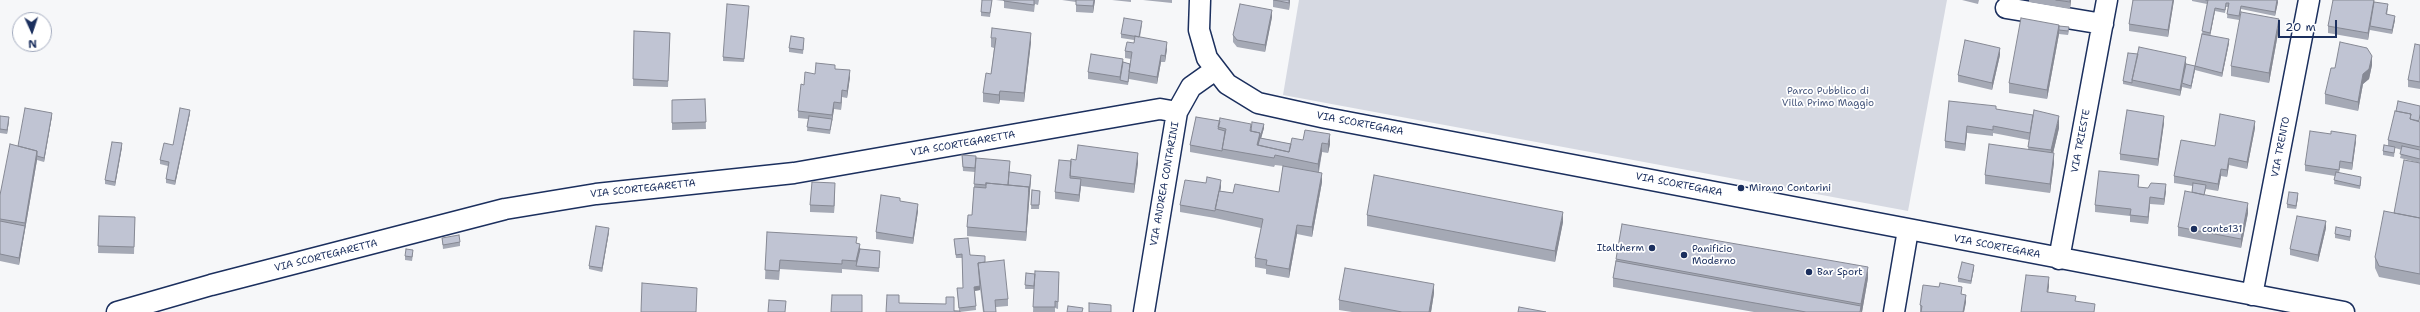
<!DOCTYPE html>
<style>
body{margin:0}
#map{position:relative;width:2420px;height:312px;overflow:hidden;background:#f6f7f9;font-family:"Shantell Sans",sans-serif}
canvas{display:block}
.north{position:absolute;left:12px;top:12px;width:40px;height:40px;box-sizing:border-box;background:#fff;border:1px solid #a4acbf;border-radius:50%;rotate:177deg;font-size:11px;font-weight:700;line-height:16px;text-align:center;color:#1b2f5e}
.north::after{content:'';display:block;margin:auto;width:14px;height:18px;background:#1b2f5e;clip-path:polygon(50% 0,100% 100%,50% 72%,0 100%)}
.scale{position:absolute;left:2278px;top:20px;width:59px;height:18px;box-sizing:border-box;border:2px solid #1b2f5e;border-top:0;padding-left:5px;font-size:12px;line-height:14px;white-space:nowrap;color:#1b2f5e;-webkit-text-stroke:3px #fff;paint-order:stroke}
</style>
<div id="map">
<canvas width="2420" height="312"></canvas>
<div class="north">N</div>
<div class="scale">20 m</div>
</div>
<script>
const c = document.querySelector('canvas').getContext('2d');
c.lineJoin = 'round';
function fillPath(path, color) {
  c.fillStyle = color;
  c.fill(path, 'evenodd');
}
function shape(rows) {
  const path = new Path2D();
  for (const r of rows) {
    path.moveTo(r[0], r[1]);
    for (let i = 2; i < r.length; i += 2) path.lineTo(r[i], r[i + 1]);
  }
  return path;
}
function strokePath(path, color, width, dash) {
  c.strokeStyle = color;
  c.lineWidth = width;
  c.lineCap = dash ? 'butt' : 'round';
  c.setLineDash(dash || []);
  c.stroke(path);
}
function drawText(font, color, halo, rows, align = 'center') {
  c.font = font + ' "Shantell Sans",sans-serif';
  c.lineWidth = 3.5;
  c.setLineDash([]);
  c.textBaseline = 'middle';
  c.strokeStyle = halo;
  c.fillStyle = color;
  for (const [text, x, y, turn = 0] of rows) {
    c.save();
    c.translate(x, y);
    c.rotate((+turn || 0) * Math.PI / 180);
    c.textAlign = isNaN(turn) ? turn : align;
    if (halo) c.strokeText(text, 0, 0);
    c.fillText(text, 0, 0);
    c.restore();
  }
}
fillPath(shape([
 [1299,0,1947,0,1908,211,1283,95]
]), '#d6d9e2');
const minor = shape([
 [1200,0,1199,30,1207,58,1227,84,1258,103,1326,118,2344,312],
 [2006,8,2103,24],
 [2059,259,2107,0],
 [2252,295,2309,0],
 [117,312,211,285,505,209,596,194,794,173,1160,109,1177,112],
 [1144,312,1177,112,1191,87,1215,70],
 [1894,312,1908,230]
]);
strokePath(minor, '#1b2f5e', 23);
strokePath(minor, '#fff', 20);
fillPath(shape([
 [992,0,990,17,981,16,981,12],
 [996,0,1039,0,1038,5,1035,4,1034,12,1004,8,1004,1],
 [1062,0,1095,0,1093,13,1076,12,1076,2],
 [1112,0,1131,0,1131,2],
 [1143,0,1172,0,1172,3],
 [1273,0,1290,0,1289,10,1273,7],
 [1962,0,1979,0,1978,4],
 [2029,0,2071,0,2070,9,2029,2],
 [2133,0,2174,0,2168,37,2129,31,2129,24],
 [2192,0,2278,0,2278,2,2275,16,2241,9,2239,20,2227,18,2228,7,2226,7,2225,13,2215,11,2210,35,2229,43,2222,77,2195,70,2191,89,2182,87,2180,96,2123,84,2123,81,2186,65,2195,66,2202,34,2207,4,2192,1],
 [2374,2,2388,8,2387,15,2395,20,2392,34,2370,30,2370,29,2368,40,2328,33,2328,26],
 [749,10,744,62,723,61,723,57],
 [1272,17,1265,52,1237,47,1233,42,1233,35],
 [1142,25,1140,37,1167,49,1165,62,1161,62,1157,84,1129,79,1128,85,1088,79,1088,72,1123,62,1130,64,1131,59,1125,58,1125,51,1134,43,1134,40,1121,38,1121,34],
 [2059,26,2069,31,2068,35,2059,34,2047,99,2009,93,2009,83],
 [2279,28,2269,83,2231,76,2231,66],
 [634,31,670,33,668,87,633,86],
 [991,38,1031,42,1024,102,1000,100,999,104,983,102,983,93,991,74,994,48,991,47],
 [804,42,803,54,789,52,789,48],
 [2420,45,2420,89,2408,87,2408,80],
 [2000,55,1992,90,1958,82,1958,75],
 [2372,65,2369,79,2363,84,2358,111,2325,104,2325,94,2335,68],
 [835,69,850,77,847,98,842,97,841,110,834,109,830,134,807,131,808,119,798,118,798,111,804,85,815,74],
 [705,99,706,129,672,130,672,100],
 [1949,101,1996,109,2059,128,2053,153,2054,163,2050,193,1985,184,1985,175,2028,150,2029,140,1993,133,1993,136,1967,133,1965,151,1945,148,1945,141],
 [2420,106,2419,122,2420,122,2420,163,2400,158,2402,150,2395,148,2394,157,2383,155,2383,151,2388,146,2388,140],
 [190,113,175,185,166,183,166,179,168,166,160,164,160,160,173,145],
 [0,116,9,121,7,134,0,133],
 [52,116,44,162,37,160,19,265,0,261,0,195],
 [1196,117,1251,129,1264,128,1261,138,1291,144,1303,140,1330,144,1328,153,1322,152,1319,172,1322,182,1312,237,1297,234,1289,278,1266,274,1266,269,1255,267,1255,258,1261,228,1215,218,1180,212,1180,205,1221,187,1220,191,1233,193,1279,192,1283,166,1275,165,1274,167,1190,152,1190,145],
 [2164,123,2158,166,2120,160,2120,154],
 [2255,128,2247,169,2229,165,2227,177,2221,176,2218,191,2206,189,2204,195,2248,213,2241,248,2178,236,2178,227,2192,192,2193,186,2174,183,2174,176,2215,146],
 [2356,141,2352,170,2340,168,2339,173,2361,181,2360,189,2334,184,2335,176,2305,171,2305,165],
 [122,147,115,186,105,184,105,180],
 [962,155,976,158,1010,168,1009,173,1031,178,1026,241,967,236,967,227,972,215,975,172,963,171],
 [1076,160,1138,163,1134,193,1081,186,1079,202,1055,199,1055,192,1071,161],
 [2420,163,2420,285,2379,277,2375,268,2375,257,2394,213],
 [2139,182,2138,187,2166,191,2164,205,2150,204,2148,224,2130,222,2130,216,2095,212,2095,205],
 [835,190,834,213,810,212,810,205],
 [1032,190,1040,191,1039,209,1031,209],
 [2298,197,2296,209,2287,208,2287,204],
 [900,201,918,211,913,244,876,239,876,232],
 [1367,215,1563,222,1555,262,1367,226],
 [99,216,135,217,134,254,98,253],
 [2326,228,2318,262,2290,255,2290,249],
 [609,232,602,272,589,269,589,266],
 [767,232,857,243,860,249,880,251,879,272,842,269,842,273,780,269,779,280,765,279],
 [2335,234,2351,234,2350,241,2335,238],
 [442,238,460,242,460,246,443,249],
 [954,239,970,255,985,262,1008,299,1008,306,996,307,996,312,983,312,980,288,980,290,975,291,976,310,960,312,899,303,959,311,957,288,963,288,962,258,956,258],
 [413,254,412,261,405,260,405,256],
 [1616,259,1868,278,1862,312,1754,312,1613,287,1613,278],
 [1974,268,1971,284,1958,282,1958,278],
 [1026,273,1059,278,1058,309,1055,308,1055,312,1033,312,1034,289,1025,289],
 [1434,293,1431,312,1352,312,1339,310,1339,300],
 [1962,295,1966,302,1964,312,1920,312,1920,305]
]), '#a5a9b5');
fillPath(shape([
 [1094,0,1095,0,1093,13,1093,6],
 [1289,0,1290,0,1289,10],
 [2070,0,2071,0,2070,9],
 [2173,0,2174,0,2168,37,2168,30],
 [2277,0,2278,2,2275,16,2275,12],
 [2374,0,2374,5,2370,26,2368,40,2368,33],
 [2241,6,2241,9,2239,20,2239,16],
 [2215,8,2215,11,2210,37,2210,33],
 [1272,10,1272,17,1265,52,1265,45],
 [2395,16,2395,20,2392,34,2392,30],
 [2279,19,2279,28,2269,83,2269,73],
 [2059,25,2059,34,2047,99,2047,90],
 [1031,33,1031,42,1024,102,1024,93],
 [2229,39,2229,43,2222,77,2222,73],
 [1167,42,1167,49,1165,62,1165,56],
 [2000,48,2000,55,1992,90,1992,83],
 [1161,55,1161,62,1157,84,1157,77],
 [2372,56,2372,65,2369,79,2363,84,2358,111,2358,102,2363,74],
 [2186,57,2186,64,2182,84,2182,83,2182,87,2180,96,2180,90],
 [2195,66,2195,70,2191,89,2191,86],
 [850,70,850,77,847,98,847,91],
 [842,90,842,97,841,110,841,103],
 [1000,91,1000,100,999,104,999,95],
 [834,102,834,109,832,122,832,115],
 [190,110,190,113,175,185,175,181],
 [52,113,52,116,44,162,44,158],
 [2059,116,2059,128,2051,162,2051,150],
 [2164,116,2164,123,2158,166,2158,159],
 [9,117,9,121,7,134,7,130],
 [2255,121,2255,128,2247,169,2247,162],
 [1264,124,1264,128,1260,142,1258,150,1257,145,1260,133],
 [1967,126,1967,133,1965,151,1965,144],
 [1330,134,1330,144,1328,153,1328,144],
 [2356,135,2356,141,2352,170,2352,163],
 [122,143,122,147,115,186,115,182],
 [1322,143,1322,152,1318,173,1318,164],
 [37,151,37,160,19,265,19,258],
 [1138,153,1138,163,1134,193,1134,184],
 [2054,153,2054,163,2050,193,2050,184],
 [2229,158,2229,165,2227,177,2227,170],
 [2221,169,2221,176,2218,191,2218,184],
 [1322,173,1322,182,1312,237,1312,227],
 [1031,175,1031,178,1026,241,1026,232,1029,187],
 [1081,179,1081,186,1079,202,1079,195],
 [1221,180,1221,187,1217,209,1216,209],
 [835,183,835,190,834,213,834,206],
 [2166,184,2166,191,2164,205,2164,199],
 [2298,193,2298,197,2296,209,2296,206],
 [2150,197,2150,204,2148,224,2148,217],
 [2248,203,2248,213,2241,248,2241,239],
 [918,204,918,211,913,244,913,238],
 [1563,212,1563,222,1555,262,1555,251],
 [2326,221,2326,228,2318,262,2318,255],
 [1297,225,1297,234,1289,278,1289,269],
 [609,228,609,232,602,272,602,268],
 [860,244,860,253,856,266,856,270,856,261],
 [1974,265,1974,268,1971,284,1971,281],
 [1868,267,1868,278,1862,312,1861,312,1861,304],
 [2049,277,2049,287,2047,301,2047,292],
 [1434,284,1434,293,1431,312,1429,312],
 [980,286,980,290,974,291,974,287],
 [1966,295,1966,302,1964,312,1963,312]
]), '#868994');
const building = shape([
 [982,0,992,0,990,13,981,12,982,0],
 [1004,0,1034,0,1034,5,1004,1,1004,0],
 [1076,0,1094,0,1093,6,1076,5,1076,0],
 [1274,0,1289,0,1289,3,1274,0],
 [2056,0,2070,0,2070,2,2056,0],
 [2133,0,2173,0,2168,30,2129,24,2133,0],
 [2206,0,2277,0,2275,12,2241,6,2239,16,2227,14,2229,3,2226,3,2225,10,2215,8,2210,33,2202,31,2208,0,2206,0],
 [2333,0,2374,0,2368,33,2328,26,2333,0],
 [2374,2,2388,4,2386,14,2395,16,2392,30,2370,26,2374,2],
 [727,4,749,6,744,59,723,57,727,4],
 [1240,4,1272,10,1265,45,1237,40,1233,35,1240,4],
 [2241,12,2279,19,2269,73,2231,66,2241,12],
 [1124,18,1142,21,1139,37,1121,34,1124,18],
 [2021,18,2059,25,2047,90,2009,83,2021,18],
 [2059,26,2069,27,2068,31,2059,30,2059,26],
 [992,28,1031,33,1024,93,1000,91,999,95,983,93,986,73,991,74,996,38,991,38,992,28],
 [634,31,670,33,668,81,633,79,634,31],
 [2202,34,2229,39,2222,73,2195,66,2202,34],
 [791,36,804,38,803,50,789,48,791,36],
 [1135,36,1167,42,1165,56,1161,55,1157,77,1129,72,1132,52,1125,51,1127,42,1134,43,1135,36],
 [1965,40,2000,48,1992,83,1958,75,1965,40],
 [2340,42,2367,48,2372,56,2369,69,2363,74,2358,102,2325,94,2331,68,2335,68,2340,42],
 [2415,44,2420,45,2420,82,2408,80,2415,44],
 [2139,47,2186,57,2180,90,2132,80,2139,47],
 [2128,53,2138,54,2132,80,2132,83,2123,81,2128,53],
 [1091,54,1123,59,1120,77,1088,72,1091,54],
 [1123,62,1130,64,1128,82,1120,80,1123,62],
 [816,63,835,65,835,69,850,70,847,91,842,90,841,103,834,102,832,115,798,111,801,84,804,85,805,72,815,74,816,63],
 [2186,64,2195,66,2191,86,2182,83,2186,64],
 [705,99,706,122,672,123,672,100,705,99],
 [1949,101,1996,106,1996,109,2033,115,2030,133,1993,126,1993,130,1967,126,1965,144,1945,141,1949,101],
 [2398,101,2420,106,2420,114,2419,121,2410,119,2411,114,2396,111,2398,101],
 [25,108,52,113,44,158,37,156,37,151,18,146,25,108],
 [180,108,190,110,175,181,166,179,169,162,160,160,164,143,173,145,180,108],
 [2034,110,2059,116,2051,150,2028,147,2034,110],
 [2127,110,2164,116,2158,159,2120,154,2127,110],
 [2395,111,2411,114,2410,119,2420,122,2420,147,2388,140,2395,111],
 [2220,114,2255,121,2247,162,2229,158,2227,170,2221,169,2218,184,2174,176,2181,140,2215,146,2220,114],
 [0,116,9,117,7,130,0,129,0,116],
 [809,116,832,119,830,130,807,127,809,116],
 [1196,117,1220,121,1218,129,1225,131,1222,151,1190,145,1196,117],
 [1220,118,1251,124,1250,131,1260,133,1257,145,1289,152,1292,138,1303,140,1305,130,1330,134,1328,144,1322,143,1318,164,1275,155,1274,158,1222,149,1226,129,1218,127,1220,118],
 [1252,122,1264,124,1260,138,1260,133,1251,131,1252,122],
 [2310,131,2331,134,2331,131,2356,135,2352,163,2340,161,2339,170,2305,165,2310,131],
 [1260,138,1291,144,1289,152,1258,145,1260,138],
 [112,142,122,143,115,182,105,180,112,142],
 [10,144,37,151,25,223,0,219,0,195,10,144],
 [1989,144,2054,153,2050,184,1985,175,1989,144],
 [1078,145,1138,153,1134,184,1070,176,1071,159,1076,160,1078,145],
 [2384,145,2395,147,2394,153,2383,151,2384,145],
 [2402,146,2420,150,2420,159,2400,154,2402,146],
 [962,155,976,156,975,168,963,167,962,155],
 [976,158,1010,161,1008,185,986,183,986,185,974,184,976,158],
 [1059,160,1071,161,1070,178,1081,179,1079,195,1055,192,1059,160],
 [2404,160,2420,163,2420,218,2394,213,2404,160],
 [1283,166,1322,173,1312,227,1297,225,1289,269,1266,265,1267,260,1255,258,1263,219,1215,209,1219,191,1233,193,1235,184,1279,192,1283,166],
 [2099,171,2139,175,2138,187,2148,188,2151,183,2166,184,2164,199,2150,197,2148,217,2130,215,2131,209,2095,205,2099,171],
 [1009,172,1031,175,1029,192,1029,187,1008,185,1009,172],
 [2336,172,2361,177,2360,186,2334,180,2336,172],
 [1374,175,1563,212,1555,251,1367,215,1374,175],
 [1207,177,1221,180,1219,191,1215,211,1180,205,1185,180,1206,183,1207,177],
 [812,182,835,183,834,206,810,205,812,182],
 [986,183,1029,187,1026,232,967,227,968,215,972,215,974,187,986,188,986,183],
 [2193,183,2206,185,2204,195,2192,192,2193,183],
 [1032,190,1040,191,1039,205,1031,205,1032,190],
 [2185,191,2248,203,2241,239,2178,227,2185,191],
 [2289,192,2298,193,2296,206,2287,204,2289,192],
 [881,195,900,198,900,201,918,204,913,238,876,232,881,195],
 [2384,211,2420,218,2420,274,2379,266,2375,257,2384,211],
 [99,216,135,217,134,247,98,246,99,216],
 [2297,216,2326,221,2318,255,2290,249,2297,216],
 [0,221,25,226,19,258,0,254,0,221],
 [1622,224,1868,267,1861,304,1616,259,1622,224],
 [596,226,609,228,602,268,589,266,596,226],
 [2336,227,2351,230,2350,237,2335,234,2336,227],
 [767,232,857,237,856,243,860,244,856,261,842,260,842,264,780,260,779,271,765,270,767,232],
 [459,235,460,242,443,245,442,238,459,235],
 [968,238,970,255,985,256,985,262,978,263,980,286,974,287,976,306,959,308,957,288,963,288,962,254,956,255,954,239,968,238],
 [406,249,413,250,412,257,405,256,406,249],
 [860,249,880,251,879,268,856,266,860,249],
 [1004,260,1008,299,995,300,996,312,984,312,978,263,1004,260],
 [1616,261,1861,306,1860,312,1806,312,1613,278,1616,261],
 [1962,262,1974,265,1971,281,1958,278,1962,262],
 [1345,268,1434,284,1429,312,1402,312,1339,300,1345,268],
 [1035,271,1059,272,1058,302,1055,301,1055,307,1033,307,1035,271],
 [1026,273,1035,274,1034,286,1025,285,1026,273],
 [2026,275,2049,277,2047,292,2076,296,2075,301,2095,304,2094,312,2021,312,2026,275],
 [642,283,697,288,696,312,641,312,642,283],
 [1940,283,1962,287,1961,294,1966,295,1963,312,1921,312,1922,306,1920,305,1923,285,1939,287,1940,283],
 [832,295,862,295,862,312,831,312,832,295],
 [887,295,899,295,899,303,946,304,946,297,954,297,954,311,960,311,960,312,886,312,887,295],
 [769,300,786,301,785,312,768,312,769,300],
 [1089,303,1111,305,1111,312,1089,312,1089,303],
 [1068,306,1083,308,1082,312,1067,312,1068,306],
 [1519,307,1546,312,1518,312,1519,307]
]);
fillPath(building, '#c0c4d3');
strokePath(building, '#868994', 1);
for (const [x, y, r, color] of [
 [1741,188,4,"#1b2f5e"],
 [2194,229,4,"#1b2f5e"],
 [1652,248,4,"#1b2f5e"],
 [1684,255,4,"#1b2f5e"],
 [1809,272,4,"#1b2f5e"]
]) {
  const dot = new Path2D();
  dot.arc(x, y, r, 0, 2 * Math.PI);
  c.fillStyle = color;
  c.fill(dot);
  strokePath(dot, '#fff', 1.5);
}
drawText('10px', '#4a5a7f', '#fff', [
 ["Parco Pubblico di",1828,91],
 ["Villa Primo Maggio",1828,103]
]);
drawText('10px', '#1b2f5e', '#fff', [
 ["VIA SCORTEGARA",1360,124,11],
 ["VIA TRIESTE",2081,141,-79],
 ["VIA SCORTEGARETTA",963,144,-10],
 ["VIA TRENTO",2281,147,-79],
 ["VIA ANDREA CONTARINI",1165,184,-80],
 ["VIA SCORTEGARA",1679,185,11],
 ["VIA SCORTEGARETTA",643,189,-6],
 ["VIA SCORTEGARA",1997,247,11],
 ["VIA SCORTEGARETTA",326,256,-14]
]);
drawText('10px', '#1b2f5e', '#fff', [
 ["Mirano Contarini",1749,188],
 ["conte131",2202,229],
 ["Italtherm",1644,248,"right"],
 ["Panificio",1692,249],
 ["Moderno",1692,261],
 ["Bar Sport",1817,272]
], 'left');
</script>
